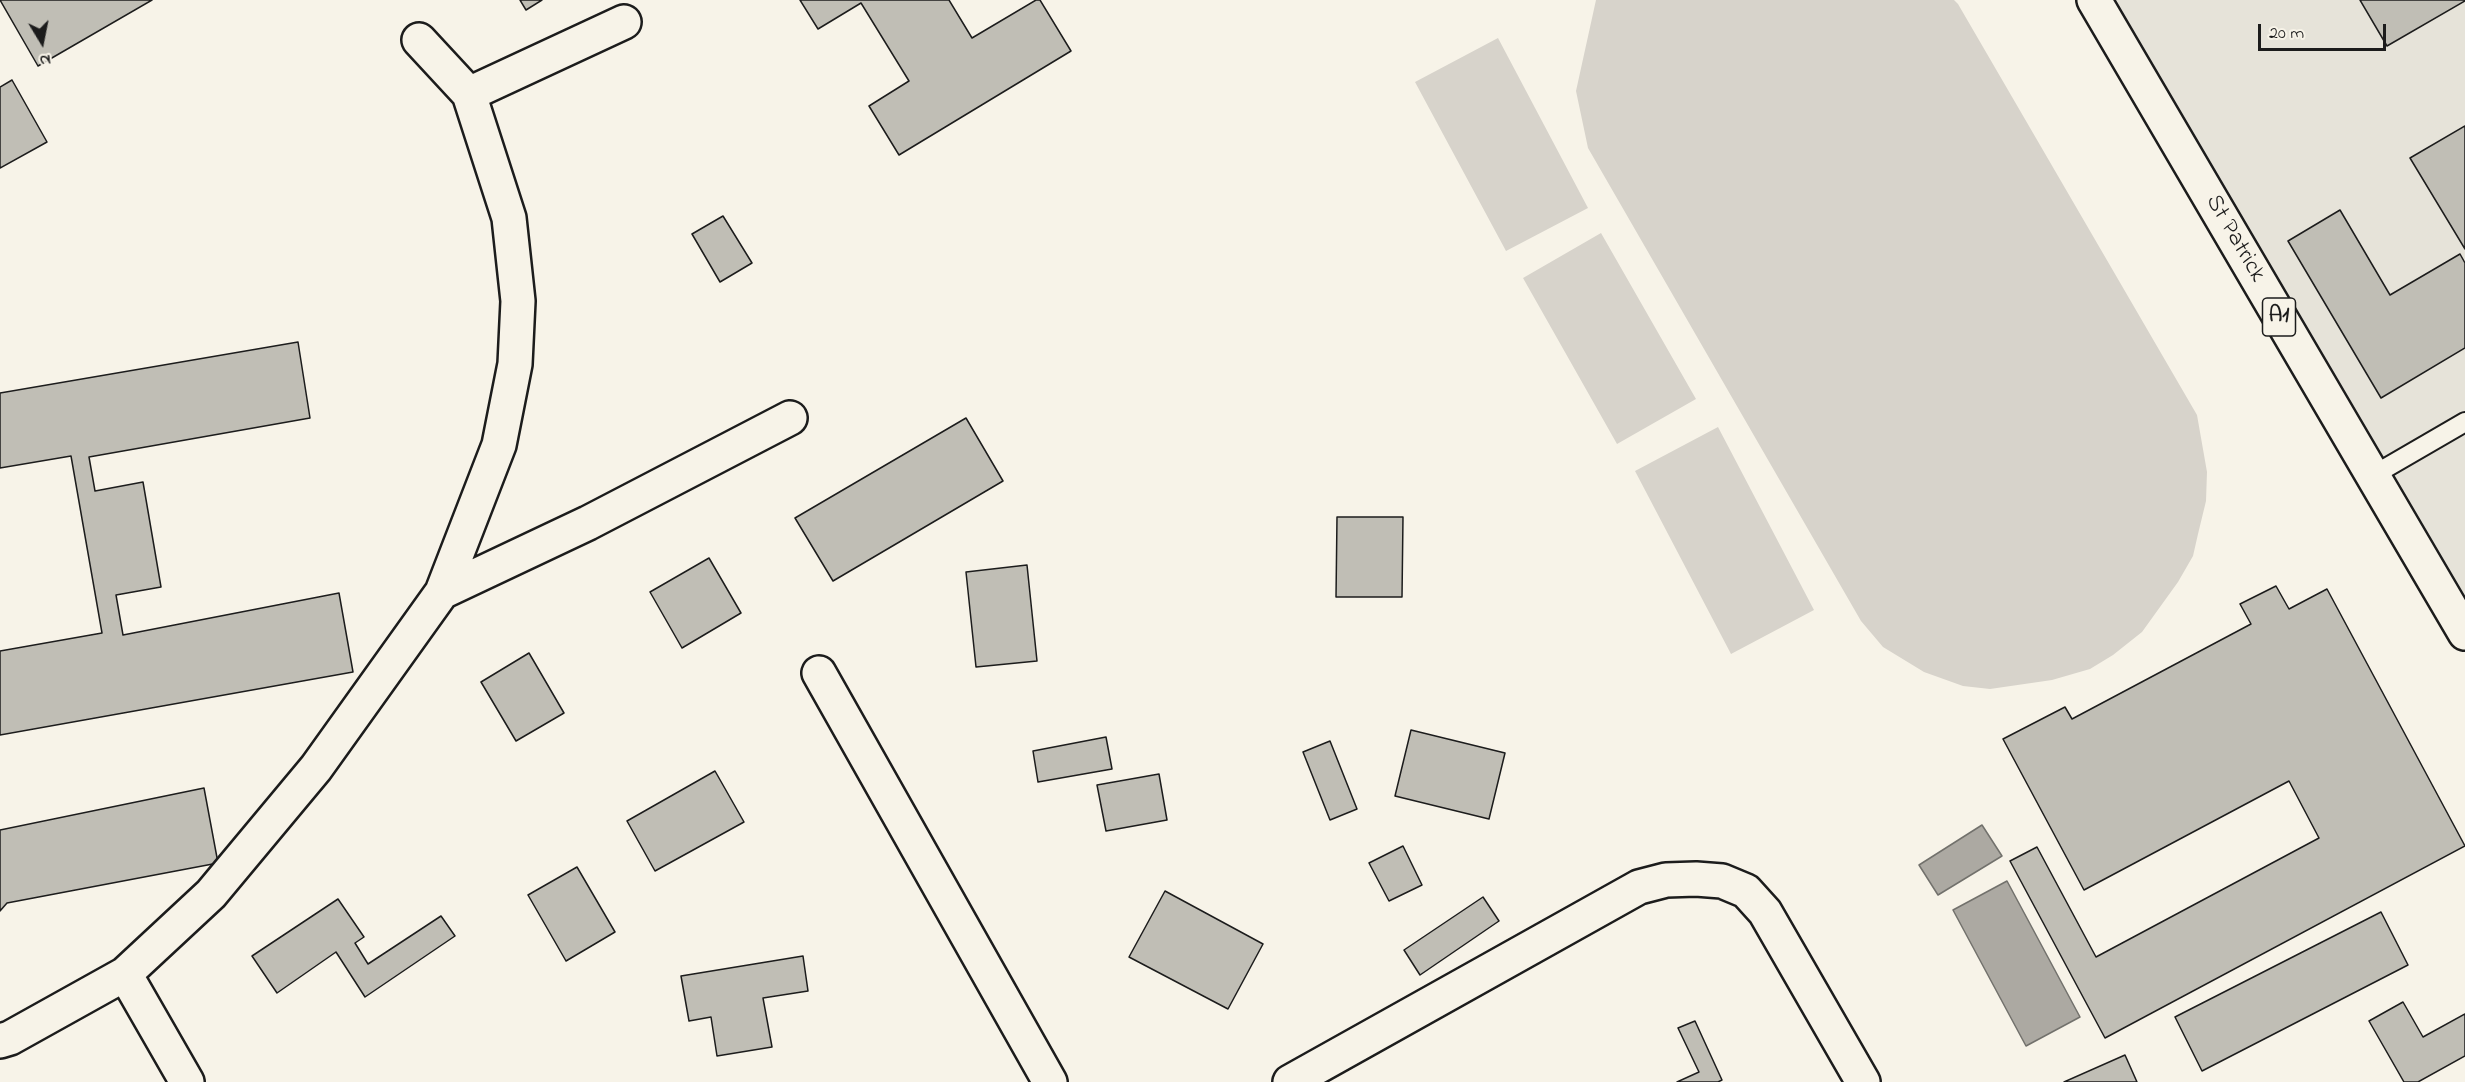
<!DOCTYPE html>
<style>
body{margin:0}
#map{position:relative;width:2465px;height:1082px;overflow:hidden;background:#f7f3e8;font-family:"Indie Flower",sans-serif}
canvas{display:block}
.north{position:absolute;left:12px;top:12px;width:60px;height:60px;-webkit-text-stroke:4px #f7f3e8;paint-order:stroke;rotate:170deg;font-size:16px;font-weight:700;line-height:24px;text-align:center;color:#1c1c1c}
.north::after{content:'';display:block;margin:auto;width:21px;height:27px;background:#1c1c1c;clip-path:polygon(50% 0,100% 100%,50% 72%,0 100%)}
.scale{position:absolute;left:2258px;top:24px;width:128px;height:27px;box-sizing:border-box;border:3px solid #1c1c1c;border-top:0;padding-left:8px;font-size:18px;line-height:21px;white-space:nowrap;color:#1c1c1c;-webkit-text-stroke:4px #f7f3e8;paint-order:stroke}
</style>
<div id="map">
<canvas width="2465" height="1082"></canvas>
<div class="north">N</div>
<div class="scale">20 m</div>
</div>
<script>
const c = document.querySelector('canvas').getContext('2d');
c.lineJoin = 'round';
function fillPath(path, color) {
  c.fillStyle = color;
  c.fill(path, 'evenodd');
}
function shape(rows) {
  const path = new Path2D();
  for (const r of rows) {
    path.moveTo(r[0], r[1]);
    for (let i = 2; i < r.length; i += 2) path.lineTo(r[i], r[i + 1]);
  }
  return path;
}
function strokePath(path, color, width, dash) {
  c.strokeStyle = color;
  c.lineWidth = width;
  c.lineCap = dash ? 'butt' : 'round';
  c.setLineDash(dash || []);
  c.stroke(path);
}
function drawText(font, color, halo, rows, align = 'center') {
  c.font = font + ' "Indie Flower",sans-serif';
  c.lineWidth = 6;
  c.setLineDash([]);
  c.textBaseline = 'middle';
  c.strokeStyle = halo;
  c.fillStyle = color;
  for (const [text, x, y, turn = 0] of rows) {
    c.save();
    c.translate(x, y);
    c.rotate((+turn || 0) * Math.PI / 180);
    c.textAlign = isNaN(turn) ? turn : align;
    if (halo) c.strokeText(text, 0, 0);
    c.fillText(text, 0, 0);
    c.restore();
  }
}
fillPath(shape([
 [2094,0,2465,0,2465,633]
]), '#e6e3d9');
fillPath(shape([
 [1596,0,1954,0,1958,4,2197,415,2207,472,2206,501,2198,534,2193,556,2178,582,2142,632,2113,655,2090,669,2052,680,1990,689,1963,686,1924,672,1883,647,1861,621,1588,148,1576,91],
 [1498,38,1588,208,1506,251,1415,82],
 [1601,233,1696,399,1617,444,1523,278],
 [1718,427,1814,610,1731,654,1635,471]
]), '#d7d3cb');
const water = shape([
 [1982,825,2002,856,1938,895,1919,865,1982,825],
 [2007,881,2080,1017,2026,1046,1953,910,2007,881]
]);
fillPath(water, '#aca9a2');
strokePath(water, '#72716c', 1.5);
const building = shape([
 [0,0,152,0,38,66,0,0],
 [520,0,542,0,526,10,520,0],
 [800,0,949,0,972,38,1036,0,1040,0,1071,51,899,155,869,106,909,81,861,3,818,29,800,0],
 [2360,0,2465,0,2465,1,2387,46,2360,0],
 [12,80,47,142,0,168,0,87,12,80],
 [2465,126,2465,249,2410,158,2465,126],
 [2340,210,2390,295,2460,254,2465,263,2465,348,2381,398,2288,241,2340,210],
 [723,216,752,263,720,282,692,234,723,216],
 [298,342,310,418,89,457,95,491,143,482,161,587,116,595,123,635,339,593,353,672,0,735,0,651,102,633,71,456,0,468,0,393,298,342],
 [966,418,1003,481,833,581,795,518,966,418],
 [1337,517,1403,517,1402,597,1336,597,1337,517],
 [709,558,741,613,682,648,650,592,709,558],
 [1027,565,1037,661,976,667,966,572,1027,565],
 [2276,586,2289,609,2327,589,2465,846,2105,1038,2010,861,2037,847,2096,957,2319,838,2289,781,2084,890,2003,739,2065,707,2072,719,2251,624,2240,604,2276,586],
 [529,653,564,713,516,741,481,682,529,653],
 [1411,730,1505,753,1489,819,1395,796,1411,730],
 [1106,737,1112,769,1038,782,1033,751,1106,737],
 [1330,741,1357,809,1330,820,1303,752,1330,741],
 [715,771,744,822,655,871,627,821,715,771],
 [1159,774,1167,820,1106,831,1097,785,1159,774],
 [204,788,218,863,7,903,0,911,0,830,204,788],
 [1403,846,1422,885,1389,901,1369,863,1403,846],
 [577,867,615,932,566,961,528,895,577,867],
 [1165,891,1263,944,1228,1009,1129,957,1165,891],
 [1483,897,1499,921,1420,975,1404,950,1483,897],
 [338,899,364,937,355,943,368,964,441,916,455,936,365,997,336,952,277,993,252,956,338,899],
 [2381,912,2408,965,2202,1071,2175,1017,2381,912],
 [803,956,808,991,763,998,772,1047,717,1056,711,1017,689,1021,681,976,803,956],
 [2403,1002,2423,1037,2465,1014,2465,1056,2418,1082,2404,1082,2369,1021,2403,1002],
 [1695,1021,1722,1080,1718,1082,1677,1082,1699,1072,1678,1028,1695,1021],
 [2125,1055,2137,1082,2064,1082,2125,1055]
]);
fillPath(building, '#c0beb5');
strokePath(building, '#1c1c1c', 1.5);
const service = shape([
 [2372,476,2465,422]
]);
const minor = shape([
 [469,94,624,22],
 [442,592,588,523,790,418],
 [819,673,1050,1082],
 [125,974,187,1082],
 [0,1041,10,1038,125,974,211,894,316,768,442,592,499,445,515,364,518,301,509,218,469,94,419,40],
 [1290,1082,1639,887,1666,880,1696,879,1722,881,1746,891,1765,912,1863,1082]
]);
const trunk = shape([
 [2094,0,2465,633]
]);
strokePath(service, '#1c1c1c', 22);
strokePath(minor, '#1c1c1c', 38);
strokePath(trunk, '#1c1c1c', 38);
strokePath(service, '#f7f3e8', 18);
strokePath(minor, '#f7f3e8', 33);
strokePath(trunk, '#f7f3e8', 33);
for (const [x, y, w] of [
 [2279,317,33]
]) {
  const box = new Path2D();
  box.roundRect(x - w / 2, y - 19, w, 38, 4.5);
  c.fillStyle = '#f7f3e8';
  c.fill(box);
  strokePath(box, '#1c1c1c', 1.5);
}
drawText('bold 22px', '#1c1c1c', null, [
 ["A1",2279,317]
]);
drawText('24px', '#1c1c1c', '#f7f3e8', [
 ["St Patrick",2234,239,60]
]);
</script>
